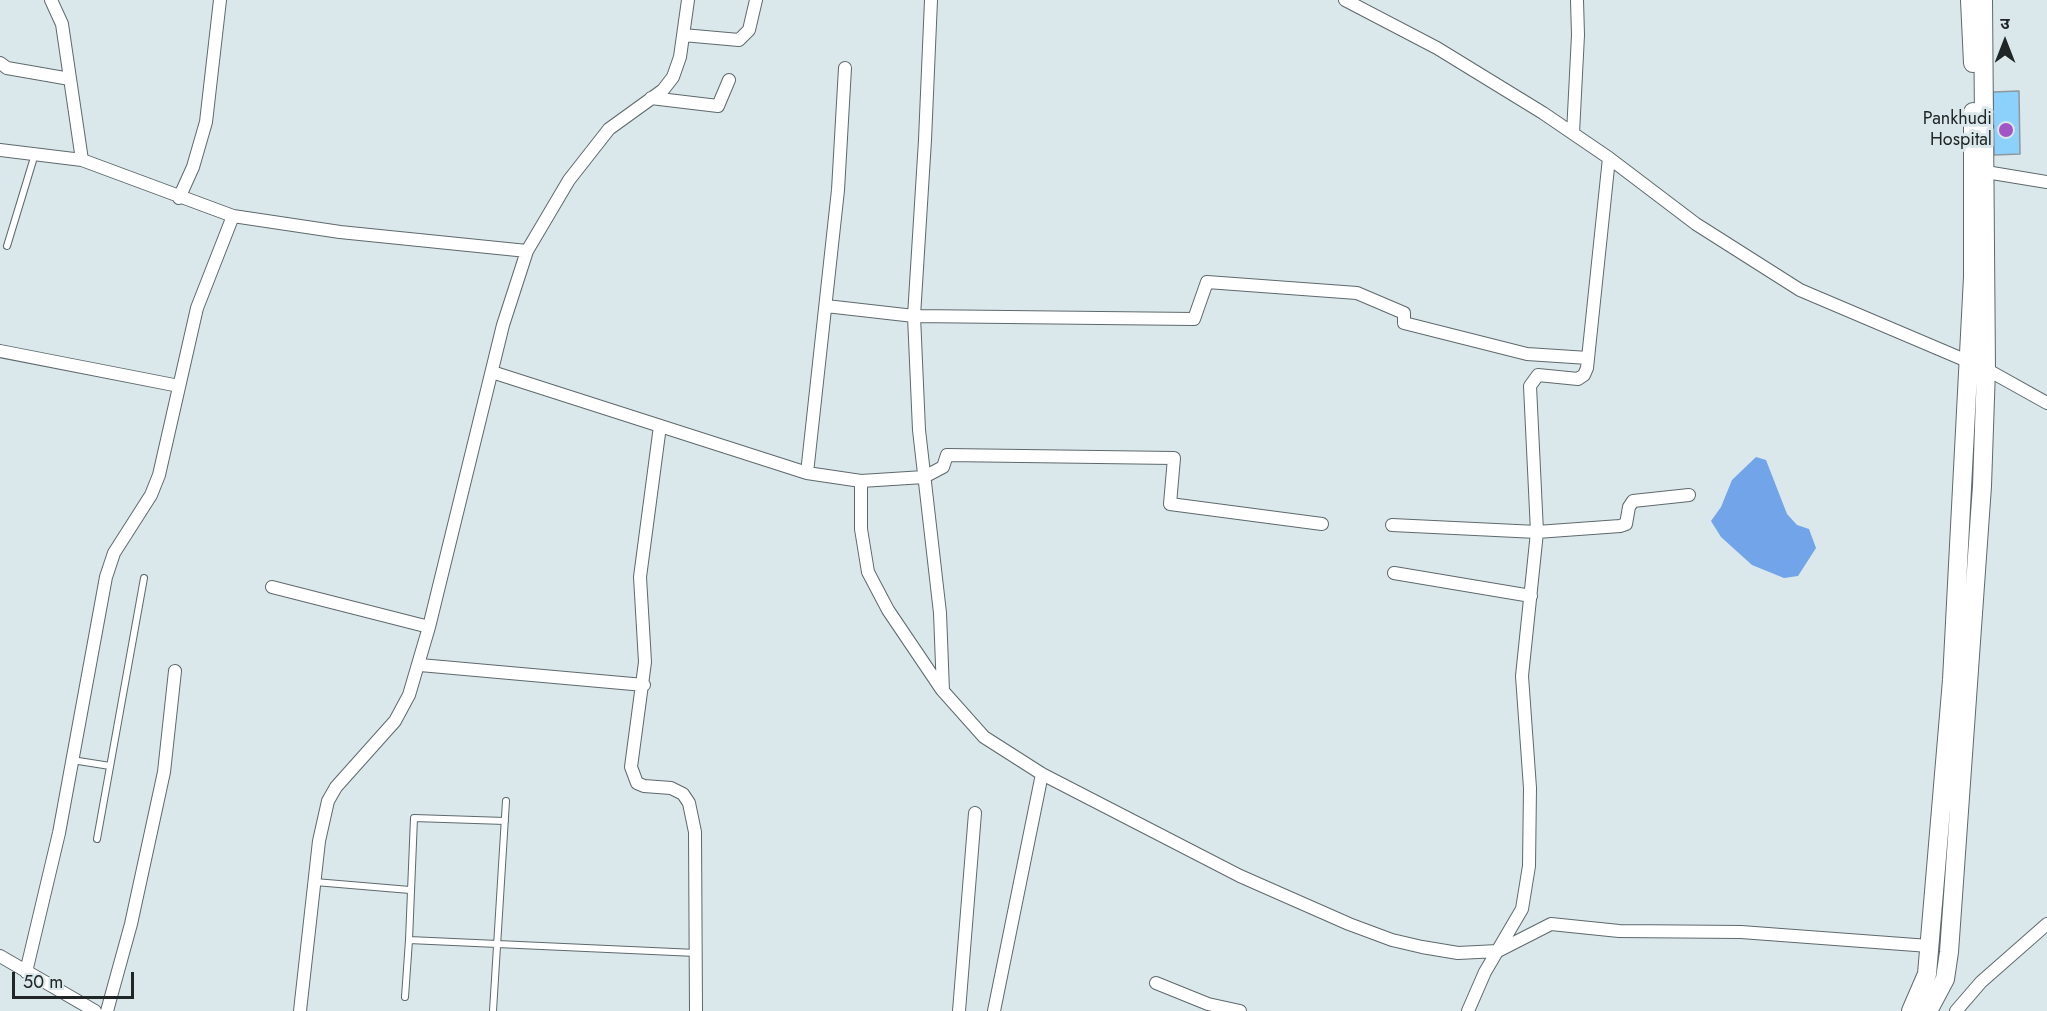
<!DOCTYPE html>
<meta charset="utf-8">
<style>
body{margin:0}
#map{position:relative;width:2047px;height:1011px;overflow:hidden;background:#dae7eb;font-family:Jost,"Noto Sans Devanagari",sans-serif}
canvas{display:block}
.north{position:absolute;left:1975px;top:12px;width:60px;height:60px;-webkit-text-stroke:4px #dae7eb;paint-order:stroke;rotate:0deg;font-size:16px;font-weight:700;line-height:24px;text-align:center;color:#202526}
.north::after{content:'';display:block;margin:auto;width:21px;height:27px;background:#202526;clip-path:polygon(50% 0,100% 100%,50% 72%,0 100%)}
.scale{position:absolute;left:12px;top:972px;width:122px;height:27px;box-sizing:border-box;border:3px solid #202526;border-top:0;padding-left:8px;font-size:18px;line-height:21px;white-space:nowrap;color:#202526;-webkit-text-stroke:4px #dae7eb;paint-order:stroke}
</style>
<div id="map">
<canvas width="2047" height="1011"></canvas>
<div class="north">उ</div>
<div class="scale">50 m</div>
</div>
<script>
const c = document.querySelector('canvas').getContext('2d');
c.lineJoin = 'round';
function fillPath(path, color) {
  c.fillStyle = color;
  c.fill(path, 'evenodd');
}
function shape(rows) {
  const path = new Path2D();
  for (const r of rows) {
    path.moveTo(r[0], r[1]);
    for (let i = 2; i < r.length; i += 2) path.lineTo(r[i], r[i + 1]);
  }
  return path;
}
function strokePath(path, color, width, dash) {
  c.strokeStyle = color;
  c.lineWidth = width;
  c.lineCap = dash ? 'butt' : 'round';
  c.setLineDash(dash || []);
  c.stroke(path);
}
function drawText(font, color, halo, rows, align = 'center') {
  c.font = font + ' Jost,sans-serif';
  c.lineWidth = 6;
  c.setLineDash([]);
  c.textBaseline = 'middle';
  c.strokeStyle = halo;
  c.fillStyle = color;
  for (const [text, x, y, turn = 0] of rows) {
    c.save();
    c.translate(x, y);
    c.rotate((+turn || 0) * Math.PI / 180);
    c.textAlign = isNaN(turn) ? turn : align;
    if (halo) c.strokeText(text, 0, 0);
    c.fillText(text, 0, 0);
    c.restore();
  }
}
fillPath(shape([
 [1756,457,1766,460,1787,514,1797,525,1809,529,1816,548,1798,576,1784,578,1752,565,1721,537,1711,521,1721,507,1732,480]
]), '#71a4e8');
const building = shape([
 [2019,91,2020,154,1994,155,1993,92,2019,91]
]);
fillPath(building, '#8cd1fc');
strokePath(building, '#8e989e', 1.5);
const lane = shape([
 [7,246,35,154],
 [72,760,110,766],
 [505,821,414,818,409,940,696,953],
 [97,839,144,578],
 [315,882,410,890],
 [405,997,409,940],
 [493,1011,506,801]
]);
const street = shape([
 [51,0,62,24,82,160],
 [931,0,925,140,914,316,919,430,940,613,943,691,984,737,1042,774,1240,876,1349,924,1392,940,1422,947,1458,953,1498,951,1551,924,1619,931,1741,932,1929,946],
 [1345,0,1437,48,1543,113,1609,158,1696,224,1800,290,1986,369,2047,403],
 [683,35,739,40,749,30,756,0],
 [0,63,7,68,70,79],
 [651,98,718,106,729,80],
 [1573,133,1578,35,1577,0],
 [0,150,82,160,233,216,340,232,527,251],
 [1986,172,2047,182],
 [179,198,193,167,206,122,220,0],
 [826,306,914,316,1194,319,1207,282,1357,293,1404,313,1404,323,1527,354,1588,358],
 [0,351,179,386],
 [492,372,807,473,838,190,845,68],
 [660,426,640,577,645,662,631,767,637,783,644,786,671,788,683,794,689,803,695,832,696,1011],
 [807,473,861,481,924,477,943,467,947,455,1174,458,1170,504,1322,524],
 [861,481,861,529,868,572,888,610,942,690],
 [1392,525,1537,532,1620,526,1626,524,1629,507,1633,501,1689,495],
 [1394,573,1531,596],
 [272,587,429,627],
 [420,665,644,685],
 [0,956,95,1011],
 [26,972,59,833,106,577,114,553,151,495,159,475,197,308,233,216],
 [1156,983,1208,1004,1240,1011],
 [107,1011,131,924,164,772,175,671],
 [300,1011,319,841,328,801,336,787,395,721,409,695,429,627,503,325,527,251,569,180,609,129,663,90,673,77,680,57,688,0],
 [959,1011,975,813],
 [994,1011,1042,774],
 [1468,1011,1485,972,1522,909,1529,866,1530,788,1522,676,1537,532,1530,386,1538,375,1578,379,1584,375,1587,368,1609,158],
 [1956,1011,1981,982,2047,924]
]);
const secondary = shape([
 [1970,0,1973,63],
 [1911,1011,1927,974,1952,680,1973,277,1973,112],
 [1928,1011,1945,979,1949,952,1982,486,1986,369,1983,0]
]);
strokePath(lane, '#5e696c', 8);
strokePath(street, '#5e696c', 14);
strokePath(secondary, '#5e696c', 20);
strokePath(lane, '#fff', 6);
strokePath(street, '#fff', 12);
strokePath(secondary, '#fff', 18);
for (const [x, y, r, color] of [
 [2006,130,8,"#a455c5"]
]) {
  const dot = new Path2D();
  dot.arc(x, y, r, 0, 2 * Math.PI);
  c.fillStyle = color;
  c.fill(dot);
  strokePath(dot, '#dae7eb', 2);
}
drawText('18px', '#202526', '#dae7eb', [
 ["Pankhudi",1992,120],
 ["Hospital",1992,141]
], 'right');
</script>
